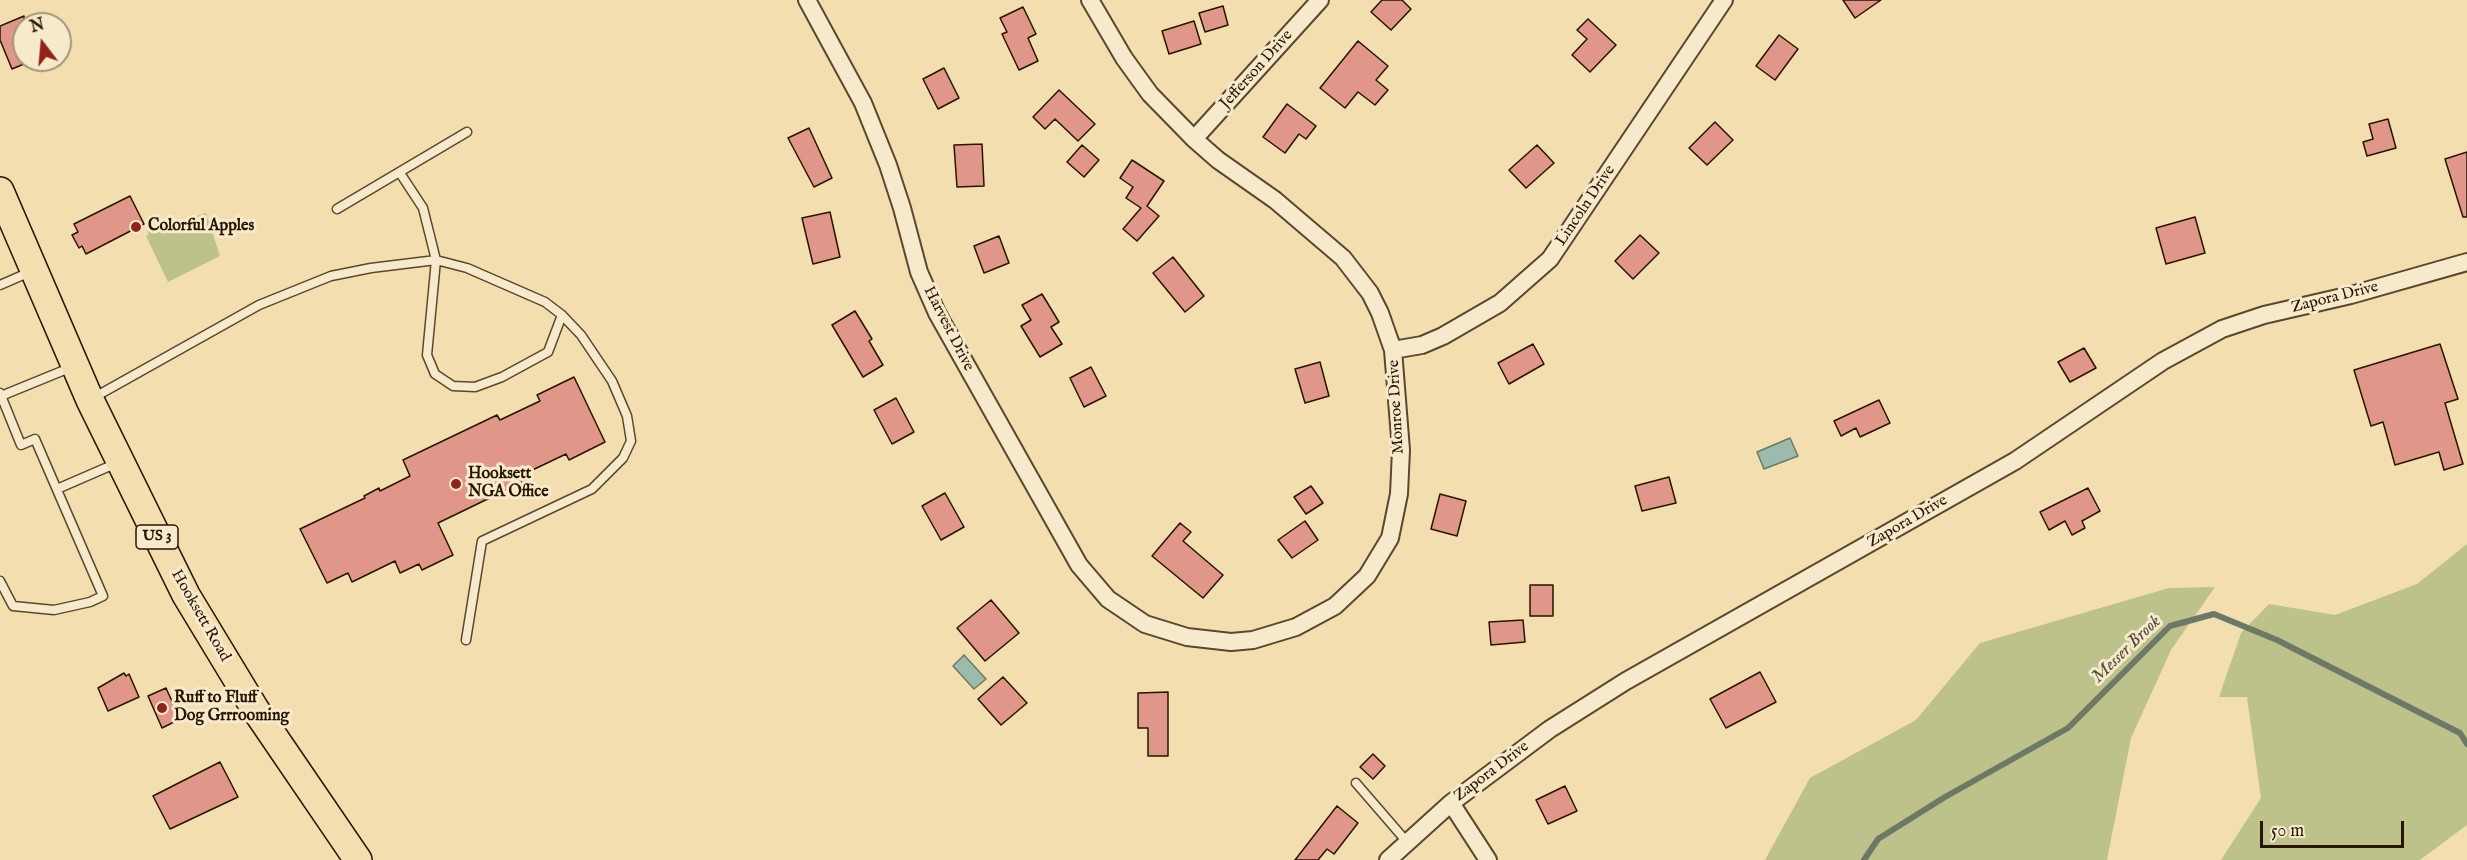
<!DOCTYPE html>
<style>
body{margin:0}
#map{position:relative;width:2467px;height:860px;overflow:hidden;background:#f3deb0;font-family:"IM FELL English",serif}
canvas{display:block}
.north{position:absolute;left:12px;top:12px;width:60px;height:60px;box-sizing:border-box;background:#f7eacc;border:2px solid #a4957a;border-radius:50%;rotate:344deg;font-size:16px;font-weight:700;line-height:24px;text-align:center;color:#271500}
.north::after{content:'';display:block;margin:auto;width:21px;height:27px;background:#8f2418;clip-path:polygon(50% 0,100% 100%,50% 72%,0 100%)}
.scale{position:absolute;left:2260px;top:821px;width:144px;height:27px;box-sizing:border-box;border:3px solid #271500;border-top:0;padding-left:8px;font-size:18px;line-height:21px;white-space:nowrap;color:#271500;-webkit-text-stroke:4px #f7eacc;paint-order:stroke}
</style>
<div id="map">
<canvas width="2467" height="860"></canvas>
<div class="north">N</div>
<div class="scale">50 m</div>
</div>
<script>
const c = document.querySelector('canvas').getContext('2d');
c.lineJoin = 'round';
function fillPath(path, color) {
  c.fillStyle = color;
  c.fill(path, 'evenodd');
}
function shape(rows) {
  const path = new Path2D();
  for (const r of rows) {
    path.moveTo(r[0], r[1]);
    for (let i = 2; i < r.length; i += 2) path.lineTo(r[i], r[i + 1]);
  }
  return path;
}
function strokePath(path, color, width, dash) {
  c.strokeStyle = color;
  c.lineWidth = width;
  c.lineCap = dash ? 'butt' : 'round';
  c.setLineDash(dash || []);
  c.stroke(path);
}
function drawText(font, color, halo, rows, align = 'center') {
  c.font = font + ' "IM FELL English",serif';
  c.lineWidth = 6;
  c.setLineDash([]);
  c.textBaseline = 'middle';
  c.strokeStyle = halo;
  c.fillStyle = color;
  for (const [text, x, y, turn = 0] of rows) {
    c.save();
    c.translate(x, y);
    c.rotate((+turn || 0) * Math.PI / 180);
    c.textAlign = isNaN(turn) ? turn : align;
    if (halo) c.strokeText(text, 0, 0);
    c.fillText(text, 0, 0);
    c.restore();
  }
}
fillPath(shape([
 [206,213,220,256,168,282,146,236,149,235,147,231],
 [2467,544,2467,825,2420,860,2221,860,2261,798,2247,697,2219,697,2241,633,2269,604,2335,615,2417,584],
 [2215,587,2171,650,2131,738,2107,860,1765,860,1810,778,1916,720,1980,643,2169,588]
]), '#bdc18a');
const water = shape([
 [1790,438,1798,456,1764,469,1757,452,1790,438],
 [964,655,986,679,974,689,953,666,964,655]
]);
fillPath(water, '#9bbcac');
strokePath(water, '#6d7967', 1.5);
strokePath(shape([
 [1864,860,1878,839,1945,797,2068,728,2170,626,2214,614,2277,640,2460,733,2467,744]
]), '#6d7967', 6);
const building = shape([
 [1382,0,1402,0,1411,9,1391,30,1371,12,1382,0],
 [1843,0,1881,0,1855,18,1843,0],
 [1223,6,1228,25,1205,32,1199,13,1223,6],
 [1023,7,1036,34,1028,38,1038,61,1019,70,1002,34,1007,32,1000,18,1023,7],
 [24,16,24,64,12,69,0,40,0,26,24,16],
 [1588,19,1616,45,1590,72,1572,55,1587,39,1577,30,1588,19],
 [1194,21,1201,44,1169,54,1162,31,1194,21],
 [1779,35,1798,49,1775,80,1756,66,1779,35],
 [1358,41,1388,66,1376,80,1388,90,1375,105,1358,92,1345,108,1320,88,1358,41],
 [944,68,959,98,938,109,923,79,944,68],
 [1059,90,1095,124,1078,141,1055,119,1045,129,1033,117,1059,90],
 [1287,104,1316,126,1306,139,1299,134,1285,153,1263,137,1287,104],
 [2388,119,2396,148,2367,156,2363,142,2373,139,2369,124,2388,119],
 [1715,122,1733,140,1707,165,1689,148,1715,122],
 [809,128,832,178,814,187,788,138,809,128],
 [982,144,984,186,957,187,954,145,982,144],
 [1082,145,1099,160,1084,177,1067,162,1082,145],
 [1537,145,1554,163,1526,188,1509,170,1537,145],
 [2467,152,2467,217,2463,217,2445,159,2467,152],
 [1132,160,1164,181,1147,206,1159,216,1137,241,1123,229,1141,208,1126,198,1133,187,1120,178,1132,160],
 [130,196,144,224,86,254,82,246,79,248,72,235,78,232,74,224,130,196],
 [830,212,840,257,813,264,802,218,830,212],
 [2195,217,2205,253,2166,264,2156,228,2195,217],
 [1640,235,1659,253,1633,279,1615,261,1640,235],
 [999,236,1009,263,984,273,974,246,999,236],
 [1173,257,1204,296,1185,312,1153,273,1173,257],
 [1042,294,1059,322,1051,327,1062,344,1040,357,1021,326,1031,320,1022,305,1042,294],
 [855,311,872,339,869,341,883,365,863,377,832,325,855,311],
 [1533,344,1544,364,1509,384,1498,363,1533,344],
 [2440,344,2458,399,2445,403,2463,464,2444,470,2439,452,2395,465,2383,422,2371,426,2354,370,2440,344],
 [2084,348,2096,368,2070,382,2058,362,2084,348],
 [1320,362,1329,396,1305,403,1295,369,1320,362],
 [1091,367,1106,396,1084,407,1070,378,1091,367],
 [574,377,605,442,569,460,566,454,524,474,527,480,438,523,453,555,422,570,419,564,400,573,395,561,352,582,348,573,327,583,300,529,365,498,364,496,379,488,380,491,410,476,403,460,497,415,500,420,540,401,537,395,574,377],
 [896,398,914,432,892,444,874,410,896,398],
 [1879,400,1890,423,1860,437,1856,428,1841,436,1834,421,1879,400],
 [1669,477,1676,503,1642,511,1635,486,1669,477],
 [1311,486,1323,503,1306,514,1294,497,1311,486],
 [2088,488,2100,511,2082,521,2085,528,2072,535,2065,521,2049,530,2040,512,2088,488],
 [945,493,964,527,941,540,922,506,945,493],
 [1440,494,1466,501,1457,536,1431,529,1440,494],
 [1305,521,1318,540,1292,558,1278,540,1305,521],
 [1180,523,1191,532,1183,541,1223,575,1203,598,1152,556,1180,523],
 [1530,585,1553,585,1553,616,1530,616,1530,585],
 [991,600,1019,633,985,661,957,628,991,600],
 [1523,620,1525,642,1491,645,1489,622,1523,620],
 [1760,672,1776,702,1726,728,1710,699,1760,672],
 [124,673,126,676,129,674,139,697,108,711,98,688,124,673],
 [1003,677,1027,703,1001,725,978,699,1003,677],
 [166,688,180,719,162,728,148,696,166,688],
 [1168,692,1168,756,1148,756,1148,728,1138,728,1138,693,1168,692],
 [1373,754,1385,766,1373,779,1360,767,1373,754],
 [220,762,238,797,170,829,153,796,220,762],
 [1565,786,1577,811,1548,824,1536,800,1565,786],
 [1337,806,1358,823,1334,854,1327,849,1318,860,1295,860,1337,806]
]);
fillPath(building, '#e09688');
strokePath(building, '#271500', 1.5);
const lane = shape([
 [400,173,423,208,436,260,427,355,435,374,453,386,475,387,502,377,548,352,562,315],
 [337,209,467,132],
 [0,285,30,272],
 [0,393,21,445,35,439,103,596,90,602,54,610,13,606,0,581],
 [1,396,72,367],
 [93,398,259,305,331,276,371,268,436,260,467,268,545,302,562,315,581,335,612,381,627,416,631,441,623,458,592,489,482,541,466,640],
 [57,489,117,463],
 [1356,783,1407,842]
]);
const street = shape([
 [807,0,863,103,888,165,902,208,919,272,937,313,1079,565,1108,599,1145,624,1187,637,1231,642,1253,640,1296,627,1335,606,1367,576,1390,538,1399,494,1401,450,1393,350,1380,313,1370,293,1343,258,1275,200,1218,160,1194,139,1150,94,1124,58,1090,0],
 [1194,139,1320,0],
 [1393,350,1422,345,1443,336,1500,303,1550,259,1724,0],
 [1451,803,1488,860],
 [1388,860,1451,803,1550,729,1626,681,2015,461,2163,361,2222,329,2264,315,2351,295,2467,262]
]);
const primary = shape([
 [0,191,90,400,186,595,255,709,358,860]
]);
strokePath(lane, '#5a472c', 11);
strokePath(street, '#5a472c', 20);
strokePath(primary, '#271500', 30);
strokePath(lane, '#f7eacc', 8);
strokePath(street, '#f7eacc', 16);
strokePath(primary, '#f3deb0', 27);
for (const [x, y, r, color] of [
 [136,227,6,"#8f2418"],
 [456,484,6,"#8f2418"],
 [162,708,6,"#8f2418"]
]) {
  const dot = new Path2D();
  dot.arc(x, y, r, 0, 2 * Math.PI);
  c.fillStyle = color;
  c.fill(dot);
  strokePath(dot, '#f7eacc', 2);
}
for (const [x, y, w] of [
 [157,537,42]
]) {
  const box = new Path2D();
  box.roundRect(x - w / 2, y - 12, w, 24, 4.5);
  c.fillStyle = '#f7eacc';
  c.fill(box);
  strokePath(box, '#271500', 1.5);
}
drawText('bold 15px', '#271500', null, [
 ["US 3",157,537]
]);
drawText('16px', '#271500', '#f7eacc', [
 ["Jefferson Drive",1257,70,-48],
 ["Lincoln Drive",1586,206,-56],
 ["Zapora Drive",2335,298,-14],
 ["Harvest Drive",948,329,63],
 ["Monroe Drive",1397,407,-93],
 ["Zapora Drive",1908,522,-30],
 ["Hooksett Road",200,616,60],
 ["Zapora Drive",1492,772,-37]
]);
drawText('bold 16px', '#271500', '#f7eacc', [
 ["Colorful Apples",148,227],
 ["Hooksett",468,475],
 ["NGA Office",468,493],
 ["Ruff to Fluff",174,699],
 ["Dog Grrrooming",174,717]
], 'left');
drawText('italic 18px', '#504f3c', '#f7eacc', [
 ["Messer Brook",2127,650,-44]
]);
</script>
